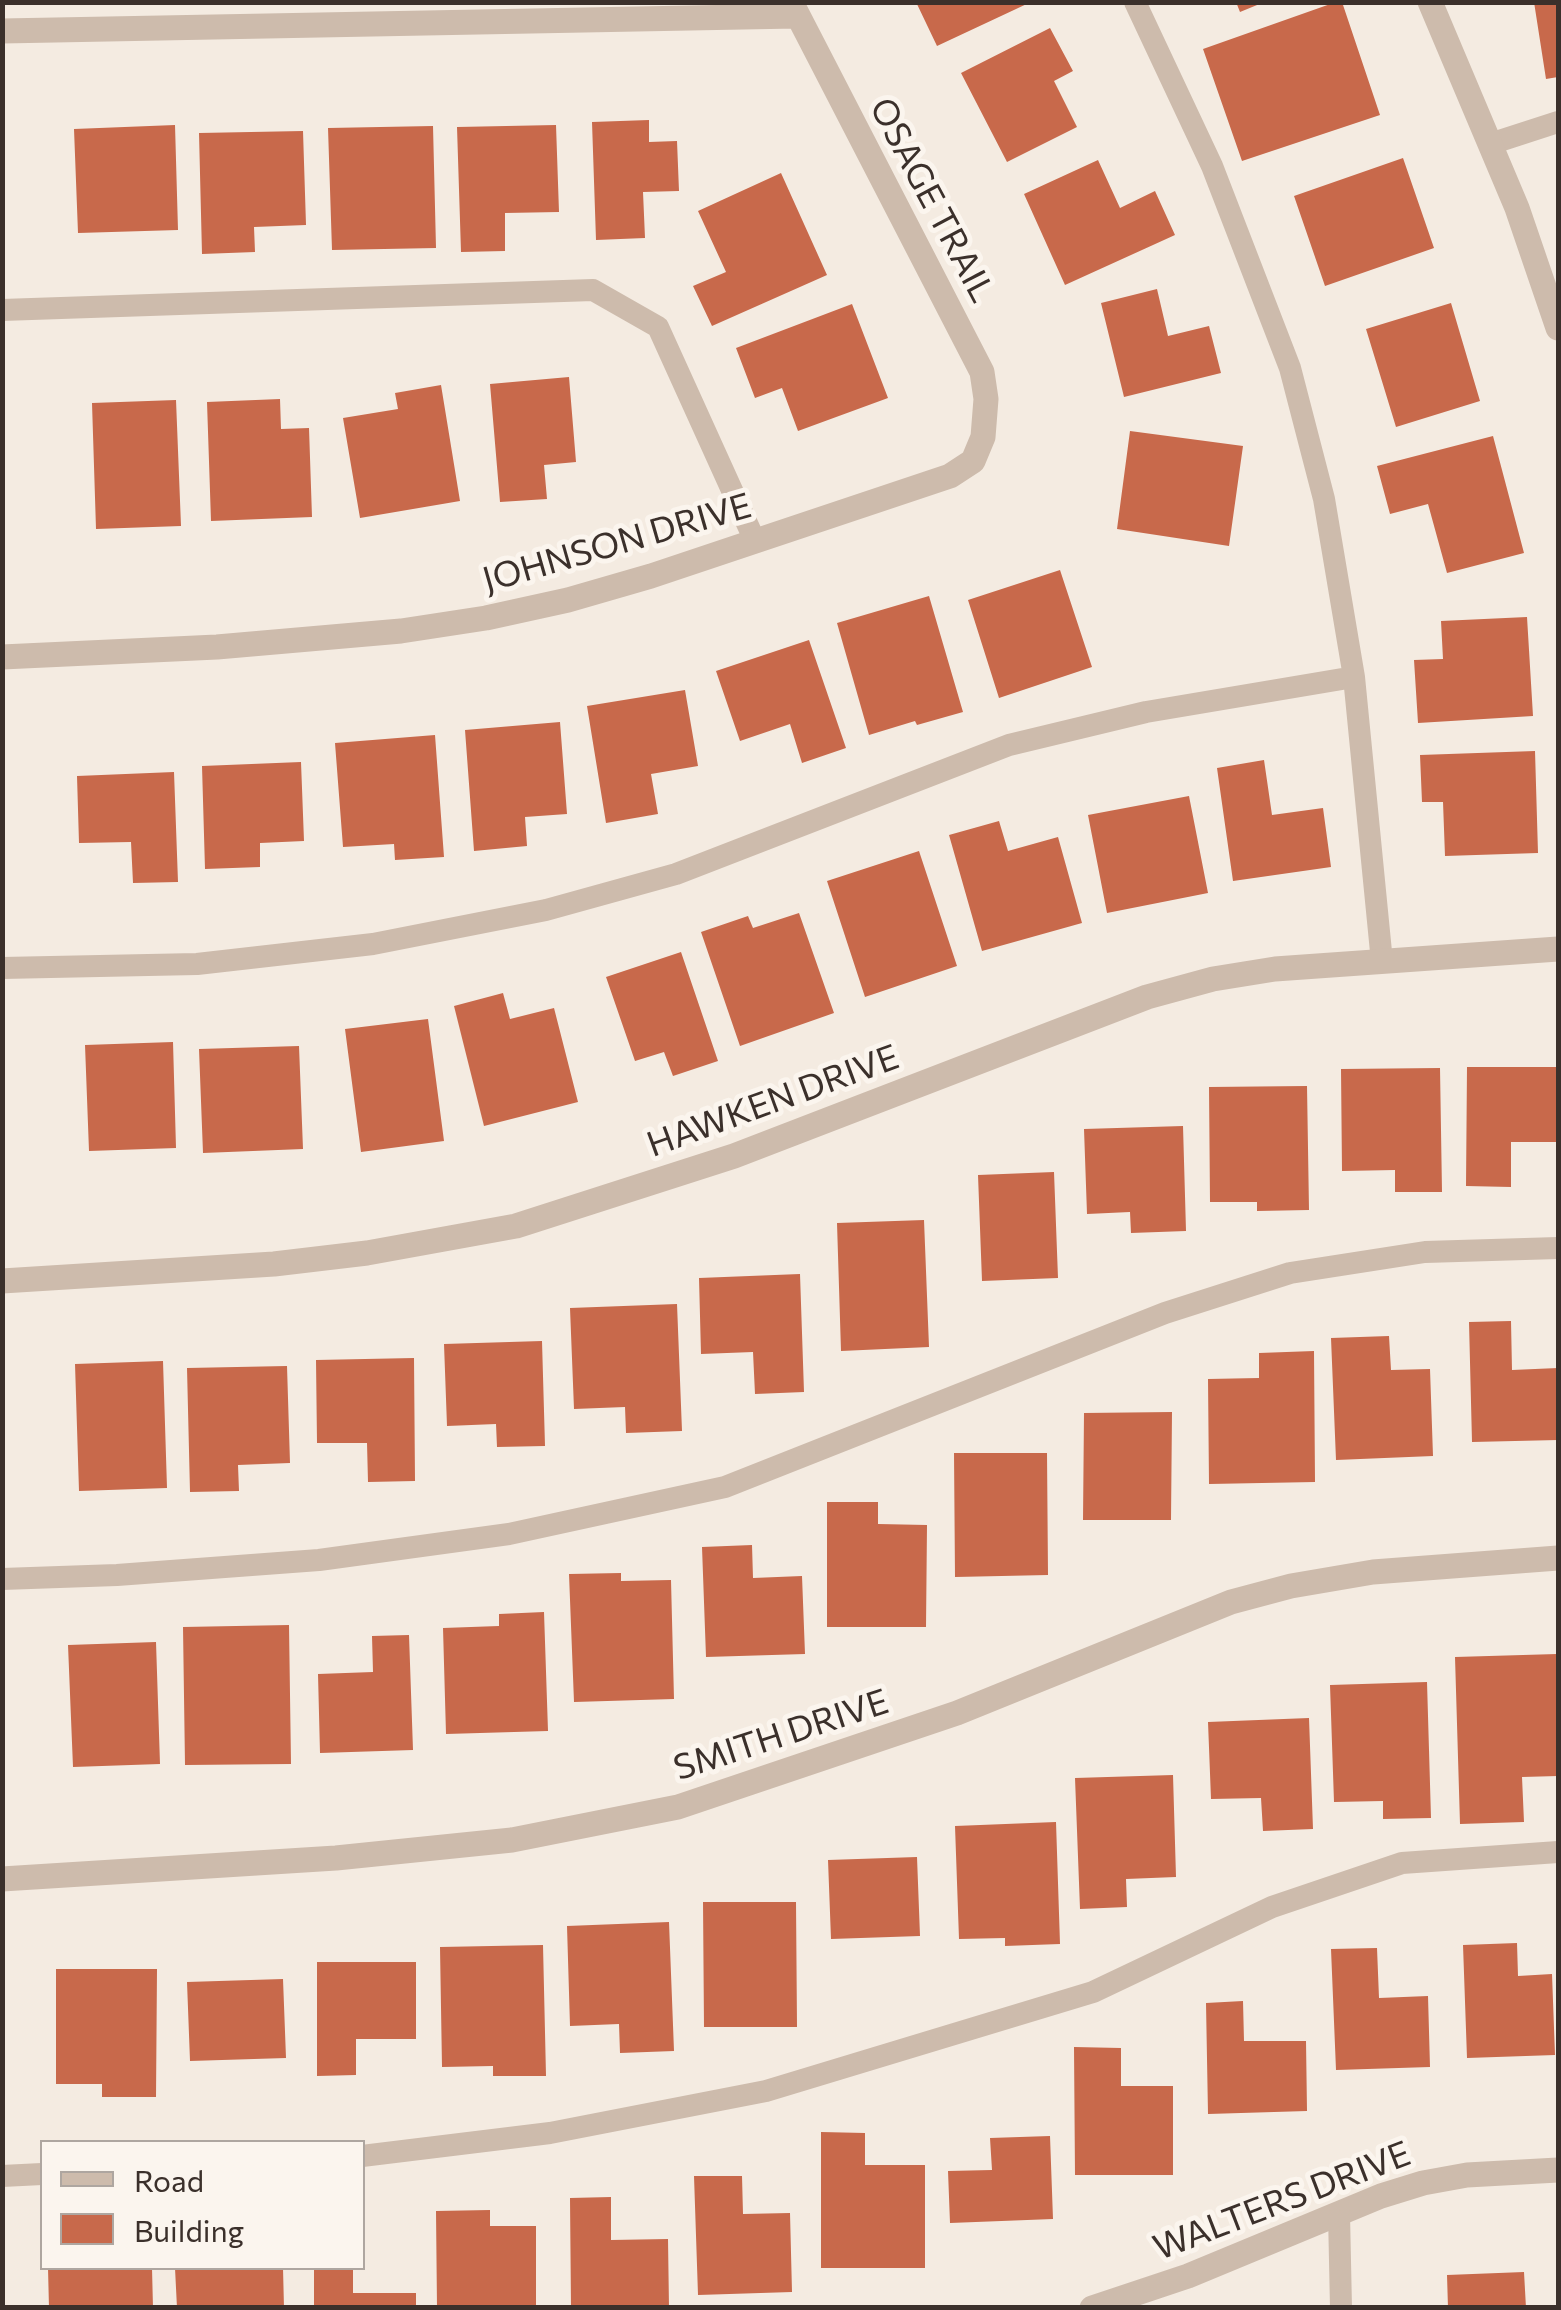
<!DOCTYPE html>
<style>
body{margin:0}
#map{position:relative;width:1561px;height:2310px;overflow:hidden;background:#f4ebe1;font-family:Commissioner,sans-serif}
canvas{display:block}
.frame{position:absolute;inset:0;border:5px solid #3b302b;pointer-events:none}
.legend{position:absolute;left:40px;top:2140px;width:325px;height:130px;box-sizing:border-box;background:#fbf5ee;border:2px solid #aea6a0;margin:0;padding:12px 18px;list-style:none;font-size:30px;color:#3b302b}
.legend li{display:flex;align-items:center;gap:20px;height:50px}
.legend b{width:50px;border:2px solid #aea6a0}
</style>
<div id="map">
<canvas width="1561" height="2310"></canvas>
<div class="frame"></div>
<ul class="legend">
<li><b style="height:12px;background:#cdbbac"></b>Road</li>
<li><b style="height:28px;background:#c8694b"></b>Building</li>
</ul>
</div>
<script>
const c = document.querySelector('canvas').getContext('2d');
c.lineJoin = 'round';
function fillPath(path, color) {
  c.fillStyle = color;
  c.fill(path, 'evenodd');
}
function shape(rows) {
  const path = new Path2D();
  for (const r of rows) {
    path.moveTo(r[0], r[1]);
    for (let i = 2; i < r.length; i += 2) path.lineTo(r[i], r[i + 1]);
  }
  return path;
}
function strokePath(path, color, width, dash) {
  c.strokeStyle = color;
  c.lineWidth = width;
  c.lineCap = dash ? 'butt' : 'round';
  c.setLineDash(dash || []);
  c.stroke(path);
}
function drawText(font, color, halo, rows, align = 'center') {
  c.font = font + ' Commissioner,sans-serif';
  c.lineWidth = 10;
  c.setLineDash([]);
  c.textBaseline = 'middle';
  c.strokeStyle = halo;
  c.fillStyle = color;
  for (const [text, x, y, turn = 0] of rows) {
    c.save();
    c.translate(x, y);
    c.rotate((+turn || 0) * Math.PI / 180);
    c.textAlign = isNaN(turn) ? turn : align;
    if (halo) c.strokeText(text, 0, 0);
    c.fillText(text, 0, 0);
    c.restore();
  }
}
fillPath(shape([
 [916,2,1031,2,937,46],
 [1236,2,1262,2,1262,3,1240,12],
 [1336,2,1342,2,1380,115,1242,161,1203,49],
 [1534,2,1558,2,1558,77,1546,79],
 [1050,28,1073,71,1054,81,1077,127,1007,162,961,73],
 [649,120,649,142,677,141,679,191,643,192,645,238,596,240,592,122],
 [175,125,178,230,78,233,74,129],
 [556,125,559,212,505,213,505,251,461,252,457,127],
 [433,126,436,248,332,250,328,128],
 [303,131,306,225,254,227,255,252,202,254,199,133],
 [1403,158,1434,248,1325,286,1294,196],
 [1098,160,1120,208,1155,191,1175,235,1065,285,1024,194],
 [781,173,827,275,712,326,693,286,726,272,698,211],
 [1157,289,1168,336,1209,326,1221,373,1124,397,1101,303],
 [1451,303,1480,401,1396,427,1366,329],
 [852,304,888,398,798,431,782,388,755,398,736,348],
 [569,377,576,462,544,465,547,499,500,502,490,384],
 [441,385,460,501,360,518,343,418,398,409,395,393],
 [280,399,281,429,309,428,312,517,211,521,207,402],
 [176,400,181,526,96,529,92,403],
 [1130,431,1243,446,1229,546,1117,529],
 [1493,436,1524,553,1447,573,1428,504,1390,514,1377,466],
 [1060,570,1092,667,999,698,968,600],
 [929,596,963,712,917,725,915,721,869,735,837,623],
 [1527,617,1533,716,1418,723,1414,660,1443,659,1441,621],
 [809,640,846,748,802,763,790,724,740,741,716,671],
 [685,690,698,766,651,774,658,814,606,823,587,706],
 [560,722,567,814,525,817,527,846,474,851,465,730],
 [435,735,444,857,395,860,394,844,343,847,335,743],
 [1535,751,1538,853,1445,856,1443,802,1422,802,1420,755],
 [1264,760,1272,815,1323,808,1331,867,1233,881,1217,768],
 [301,762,304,841,260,843,260,867,205,869,202,766],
 [174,772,178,882,133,883,131,842,79,843,77,776],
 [1189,796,1208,893,1107,913,1088,815],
 [999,821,1008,851,1058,837,1082,923,982,951,949,835],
 [919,851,957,966,865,997,827,881],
 [799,913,834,1013,740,1046,701,932,748,916,753,928],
 [681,952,718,1061,673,1076,664,1052,635,1061,606,977],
 [503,993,510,1019,554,1008,578,1102,484,1126,454,1006],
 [428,1019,444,1141,361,1152,345,1029],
 [173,1042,176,1148,89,1151,85,1045],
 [299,1046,303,1149,203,1153,199,1049],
 [1467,1067,1558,1067,1558,1142,1511,1142,1511,1187,1466,1186],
 [1440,1068,1442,1192,1395,1192,1395,1170,1342,1171,1341,1069],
 [1307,1086,1309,1210,1257,1211,1257,1202,1210,1202,1209,1087],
 [1183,1126,1186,1231,1131,1233,1130,1212,1087,1214,1084,1129],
 [1054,1172,1058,1278,982,1281,978,1175],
 [924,1220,929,1347,841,1351,837,1223],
 [800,1274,804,1392,755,1394,753,1352,701,1354,699,1278],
 [677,1304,682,1431,626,1433,625,1407,574,1409,570,1308],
 [1511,1321,1512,1370,1558,1368,1558,1440,1472,1442,1469,1322],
 [1389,1336,1391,1370,1430,1369,1433,1456,1336,1460,1331,1338],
 [542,1341,545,1446,497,1447,496,1424,447,1426,444,1344],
 [1314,1351,1315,1482,1209,1484,1208,1379,1259,1378,1259,1353],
 [414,1358,415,1481,368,1482,367,1443,317,1443,316,1360],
 [163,1361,167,1488,79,1491,75,1364],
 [287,1366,290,1463,238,1465,239,1491,190,1492,187,1368],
 [1172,1412,1171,1520,1083,1520,1084,1413],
 [954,1453,1047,1453,1048,1575,955,1577],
 [827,1502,878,1502,878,1524,927,1525,926,1627,827,1627],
 [752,1545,753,1578,802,1576,805,1654,706,1657,702,1547],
 [621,1573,621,1581,671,1580,674,1699,574,1702,569,1574],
 [544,1612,548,1731,446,1734,443,1628,499,1626,499,1614],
 [289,1625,291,1764,185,1765,183,1627],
 [409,1635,413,1750,320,1753,318,1674,373,1672,372,1636],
 [156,1642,160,1764,73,1767,68,1645],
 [1557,1654,1558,1776,1522,1777,1524,1822,1460,1824,1455,1657],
 [1427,1682,1431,1818,1383,1819,1383,1801,1334,1802,1330,1685],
 [1309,1718,1313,1829,1263,1831,1261,1798,1211,1799,1208,1722],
 [1173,1775,1176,1877,1126,1879,1127,1907,1080,1909,1075,1778],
 [1056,1822,1060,1944,1005,1946,1005,1938,959,1939,955,1826],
 [917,1857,920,1936,831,1939,828,1860],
 [703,1902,796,1902,797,2027,704,2027],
 [669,1922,674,2051,620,2053,619,2024,570,2026,567,1926],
 [1517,1943,1518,1976,1552,1974,1555,2055,1467,2058,1463,1945],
 [543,1945,546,2076,493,2076,493,2066,442,2067,440,1947],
 [1377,1948,1379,1998,1428,1996,1430,2067,1336,2070,1331,1949],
 [317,1962,416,1962,416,2039,356,2039,356,2075,317,2076],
 [56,1969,157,1969,156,2097,102,2097,102,2084,56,2084],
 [283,1979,286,2058,190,2061,187,1982],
 [1243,2001,1244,2041,1306,2041,1307,2111,1208,2114,1206,2003],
 [1074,2047,1121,2048,1121,2086,1173,2086,1173,2175,1075,2175],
 [821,2132,865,2133,865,2165,925,2165,925,2268,821,2268],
 [1050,2136,1053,2219,950,2223,948,2171,992,2170,990,2138],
 [694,2176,742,2176,743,2214,790,2213,792,2292,698,2295],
 [611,2197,611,2240,668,2239,669,2308,571,2308,570,2198],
 [490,2210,490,2226,536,2226,536,2308,437,2308,436,2211],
 [48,2268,152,2268,153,2308,49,2308],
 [175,2268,283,2268,284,2308,177,2308],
 [314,2268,353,2268,353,2293,416,2293,416,2308,314,2308],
 [1524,2272,1526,2308,1448,2308,1447,2275]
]), '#c8694b');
strokePath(shape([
 [1135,2,1212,166,1290,368,1324,499,1354,677,1382,962],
 [1490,144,1558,122],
 [2,310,593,290,658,327,755,541],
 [2,968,197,964,373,944,546,910,676,874,1009,745,1146,712,1354,677],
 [2,1579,117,1575,319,1560,509,1534,725,1487,1165,1313,1290,1273,1425,1252,1558,1248],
 [362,2156,550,2133,766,2091,1093,1992,1272,1907,1402,1863,1558,1852],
 [2,2176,42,2174],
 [1339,2214,1341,2308]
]), '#cdbbac', 22);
strokePath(shape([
 [1430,2,1517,208,1558,328],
 [2,31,796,16],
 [2,657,217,647,401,631,486,618,568,600,651,576,950,476,973,461,983,437,986,399,982,372,791,2],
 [2,1281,274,1264,367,1253,516,1226,734,1156,1147,997,1213,979,1275,969,1558,949],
 [2,1879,336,1858,512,1840,678,1807,957,1713,1231,1602,1291,1586,1373,1572,1558,1558],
 [1092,2308,1188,2276,1381,2196,1423,2183,1467,2175,1558,2170]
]), '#cdbbac', 25);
drawText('35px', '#3b302b', '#fbf5ee', [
 ["OSAGE TRAIL",932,200,62],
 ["JOHNSON DRIVE",617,543,-16],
 ["HAWKEN DRIVE",773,1101,-20],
 ["SMITH DRIVE",781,1735,-18],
 ["WALTERS DRIVE",1282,2201,-21]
]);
</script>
